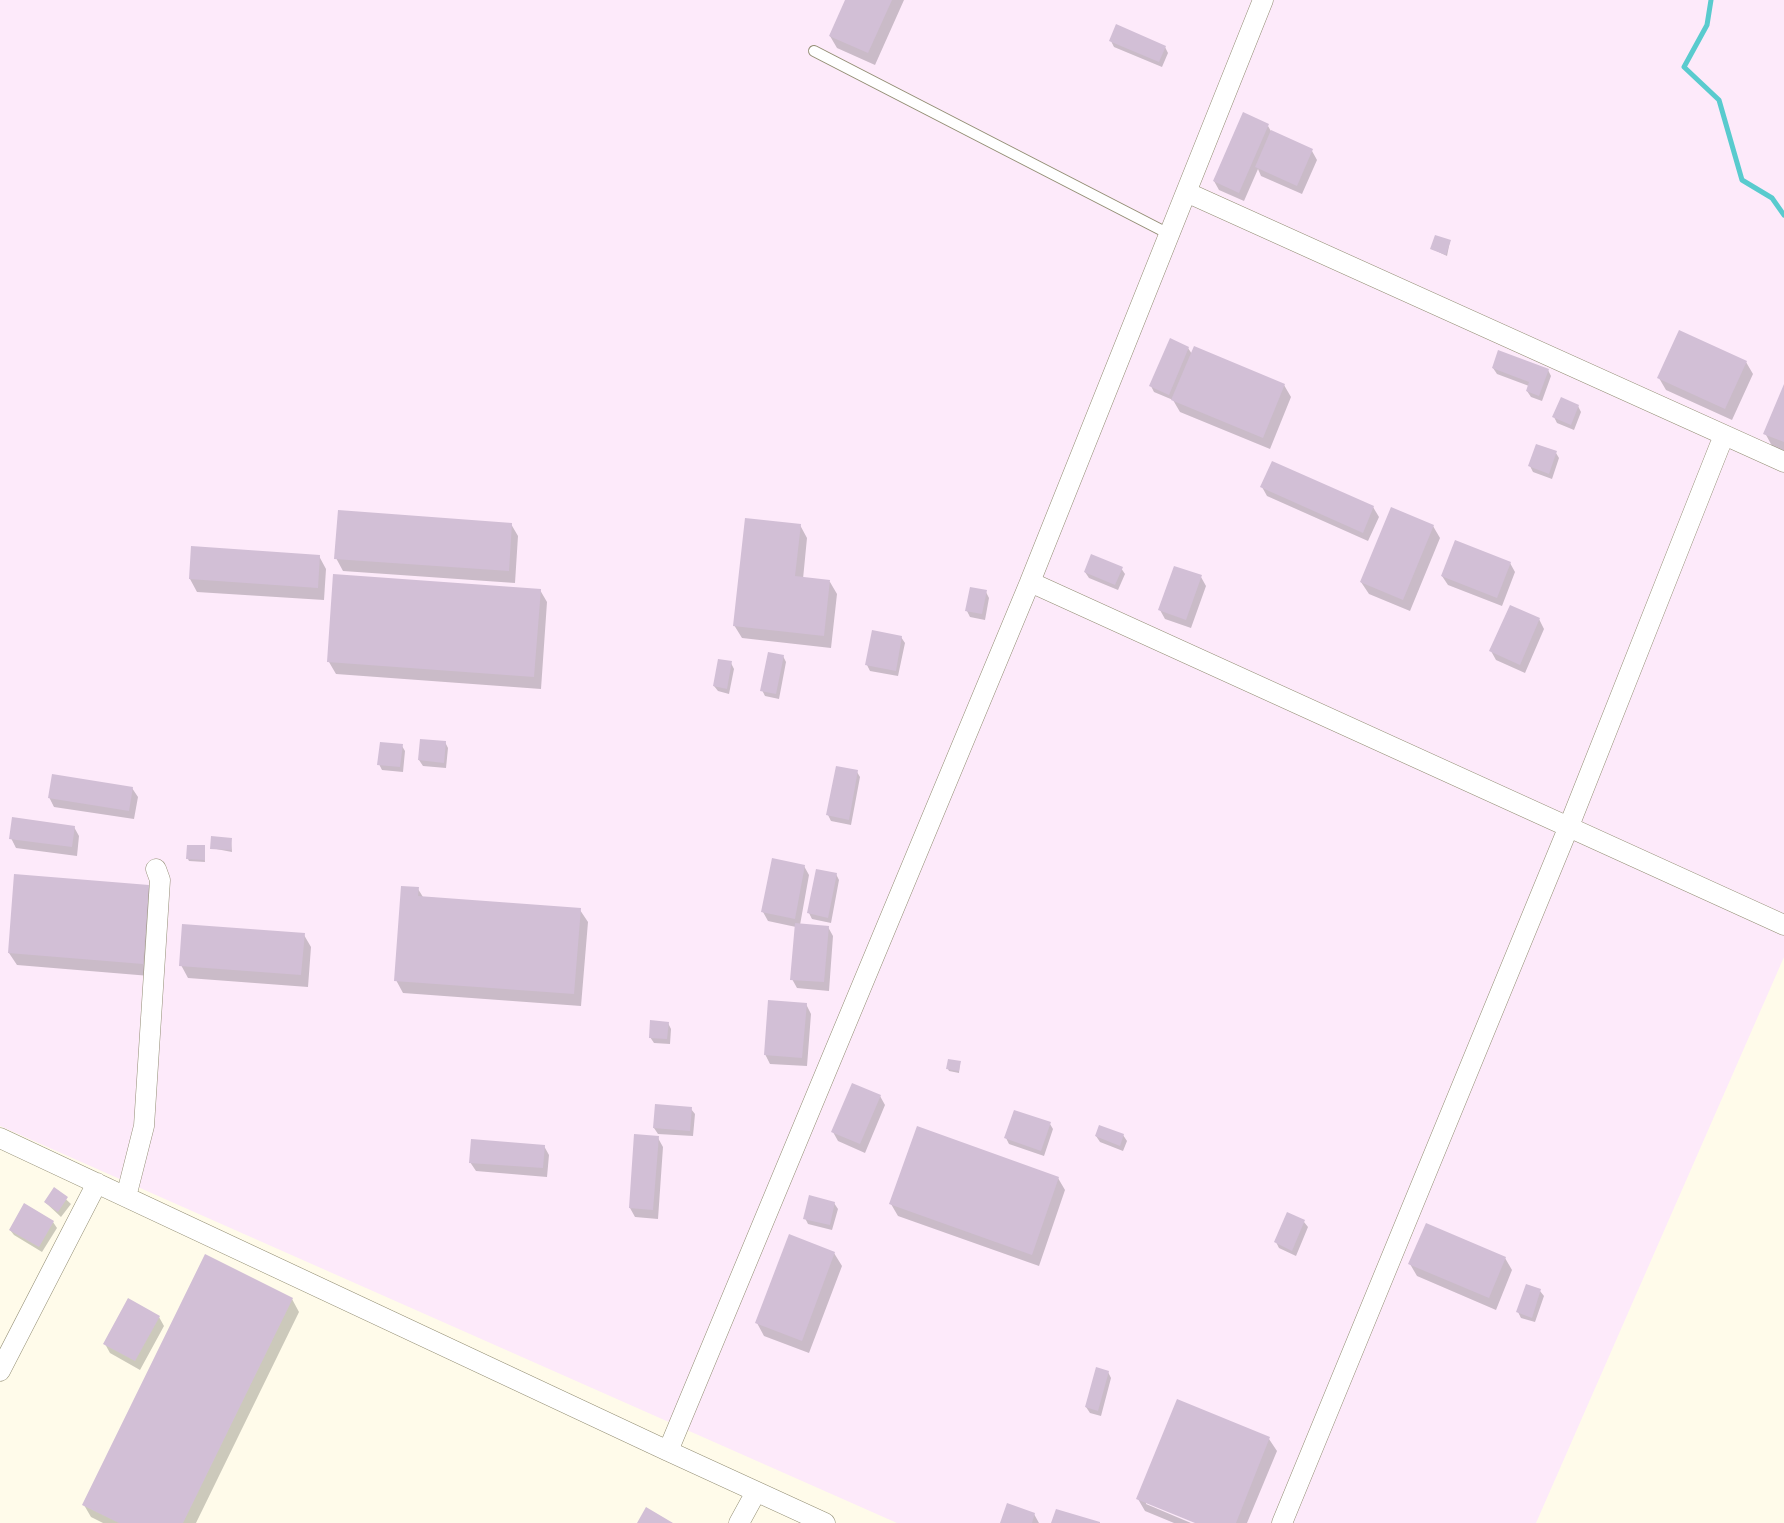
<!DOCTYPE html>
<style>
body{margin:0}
canvas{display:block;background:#fffbea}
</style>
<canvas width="1784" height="1523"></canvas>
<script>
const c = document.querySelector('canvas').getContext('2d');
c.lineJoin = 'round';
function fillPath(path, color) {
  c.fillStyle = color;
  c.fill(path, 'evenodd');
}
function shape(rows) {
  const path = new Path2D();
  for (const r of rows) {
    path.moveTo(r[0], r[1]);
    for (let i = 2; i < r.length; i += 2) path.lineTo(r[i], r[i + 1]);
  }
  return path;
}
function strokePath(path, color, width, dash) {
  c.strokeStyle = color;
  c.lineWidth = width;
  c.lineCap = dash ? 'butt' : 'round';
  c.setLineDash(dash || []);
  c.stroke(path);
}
fillPath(shape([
 [0,0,1784,0,1784,957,1536,1523,897,1523,0,1126]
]), '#fdeafa');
fillPath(shape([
 [846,0,904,0,875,65,837,48,830,36],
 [1111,41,1165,47,1168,53,1162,67,1114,47],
 [1268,126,1272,133,1312,151,1317,160,1302,194,1261,176,1258,169,1244,201,1219,190,1214,181],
 [1450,241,1447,256,1432,249],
 [1188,348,1192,354,1284,385,1291,397,1270,449,1180,412,1173,400,1154,392,1151,386],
 [1746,362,1753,374,1732,420,1666,390,1659,378],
 [1493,368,1548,370,1551,376,1542,401,1531,397,1527,391,1529,386,1497,374],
 [1784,388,1784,451,1772,446,1765,433],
 [1578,406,1581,412,1574,430,1557,423,1554,417],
 [1556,453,1559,458,1552,479,1533,472,1530,466],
 [1262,487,1373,507,1379,517,1368,541,1267,496],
 [511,524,518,536,515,583,343,571,336,558],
 [800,525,807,538,803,579,830,582,837,594,831,648,742,638,734,625],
 [1433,526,1440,538,1410,611,1369,594,1361,582],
 [192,547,319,556,326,569,324,600,197,592,190,579],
 [1510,563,1515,572,1502,606,1448,585,1442,576],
 [1121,568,1125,574,1118,590,1089,578,1085,572],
 [1201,577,1206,586,1191,628,1165,619,1160,610],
 [540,590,547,602,541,689,336,674,329,662],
 [986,592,989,598,985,620,970,617,967,611],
 [1539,619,1544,629,1525,673,1496,660,1491,651],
 [901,637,905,643,898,676,870,671,867,665],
 [783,656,786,662,779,699,765,696,762,690],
 [731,663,734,669,729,694,718,691,714,686],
 [445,742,448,748,446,768,423,766,419,760],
 [402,746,405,751,403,772,382,770,379,764],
 [857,772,860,777,851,825,831,821,828,815],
 [132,788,138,797,134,819,54,807,49,797],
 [74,827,79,836,77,856,16,848,11,838],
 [231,839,232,852,211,848],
 [204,847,205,862,189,861,188,859],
 [804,866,809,875,800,925,828,927,833,936,829,991,797,988,792,979,796,927,768,921,763,912],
 [836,874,839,880,831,923,812,919,809,913],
 [149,886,156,899,150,976,17,965,9,953],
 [418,889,423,897,580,910,588,922,581,1006,403,993,396,980],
 [304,935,311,947,308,987,188,978,181,965],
 [806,1004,811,1014,807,1066,770,1064,765,1054],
 [668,1023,671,1029,670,1044,654,1043,650,1037],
 [960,1062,959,1073,949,1071,948,1069],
 [880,1096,885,1105,865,1153,838,1141,833,1132],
 [691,1109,695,1114,693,1136,658,1134,654,1128],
 [1050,1124,1053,1129,1044,1156,1009,1144,1006,1138],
 [1123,1135,1127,1141,1123,1151,1100,1142,1096,1136],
 [636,1136,658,1138,663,1147,658,1219,635,1217,630,1208],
 [544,1146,549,1155,547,1177,476,1171,470,1162],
 [1058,1178,1065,1190,1039,1266,898,1216,891,1204],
 [55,1189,71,1204,61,1217,45,1202],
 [834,1203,838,1209,832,1230,808,1224,805,1218],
 [1288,1214,1304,1222,1308,1227,1296,1256,1279,1248,1276,1242],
 [53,1222,57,1228,42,1252,14,1235,10,1230],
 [834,1253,842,1266,809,1353,764,1336,757,1323],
 [1505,1258,1512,1270,1496,1310,1417,1276,1410,1264],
 [1540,1291,1544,1296,1535,1322,1521,1318,1518,1312],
 [292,1299,299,1312,196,1523,103,1523,91,1517,84,1505],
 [159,1317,164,1326,140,1370,110,1353,105,1344],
 [1108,1372,1111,1378,1101,1416,1090,1413,1086,1407],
 [1178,1401,1269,1439,1277,1451,1247,1523,1199,1523,1146,1501,1146,1504,1191,1523,1174,1523,1145,1511,1138,1499],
 [1034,1514,1039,1523,1001,1523]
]), '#0003');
strokePath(shape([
 [1711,0,1707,25,1684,67,1719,100,1742,180,1772,198,1784,215]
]), '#59cbce', 5);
fillPath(shape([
 [845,0,892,0,868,53,829,36],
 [1116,24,1166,46,1159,62,1109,41],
 [1243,112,1269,124,1239,193,1213,181],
 [1271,130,1313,149,1297,186,1255,167],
 [1435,235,1451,240,1446,255,1430,249],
 [1679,330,1747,361,1725,409,1657,378],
 [1170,338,1189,347,1169,395,1149,386],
 [1194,346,1285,384,1263,438,1171,400],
 [1498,350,1549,369,1539,396,1526,391,1529,382,1492,368],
 [1784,384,1784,442,1763,434],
 [1561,397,1579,405,1571,425,1552,417],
 [1536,444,1557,451,1549,474,1528,466],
 [1272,461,1374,506,1363,533,1260,487],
 [1391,507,1434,525,1403,600,1360,582],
 [338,510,512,523,509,571,334,559],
 [745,518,801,524,795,576,830,580,824,636,733,626],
 [1455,540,1511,562,1497,598,1441,576],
 [191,546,320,555,318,588,189,579],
 [1091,554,1123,567,1115,585,1084,572],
 [1174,566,1202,575,1186,620,1158,610],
 [333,574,541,589,534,677,327,662],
 [970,587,987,590,982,614,965,611],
 [1510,605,1540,618,1520,665,1489,651],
 [872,630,902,636,896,671,865,665],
 [768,652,784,655,776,694,760,691],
 [718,659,732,661,727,689,713,686],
 [420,739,446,741,444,763,418,760],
 [380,742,403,744,400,767,377,765],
 [836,766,858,770,849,820,826,815],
 [52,774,133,787,129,811,48,798],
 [12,817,75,826,72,847,9,839],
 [211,836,232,838,231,850,210,849],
 [187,845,205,845,205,860,186,859],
 [772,858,805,865,795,919,761,912],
 [816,869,837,873,828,918,807,913],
 [14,874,149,885,143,964,8,953],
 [401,886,419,887,418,896,581,908,574,994,394,981],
 [795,923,829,926,824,982,790,980],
 [182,924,305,933,301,975,179,966],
 [768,1000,807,1003,802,1058,764,1055],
 [650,1020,669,1022,667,1039,649,1038],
 [948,1059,961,1061,959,1071,946,1069],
 [852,1083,881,1095,860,1144,831,1132],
 [655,1104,692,1107,690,1131,653,1128],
 [1014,1110,1051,1122,1041,1151,1004,1138],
 [1099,1125,1124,1134,1120,1146,1095,1136],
 [917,1126,1059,1177,1032,1255,889,1204],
 [634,1134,659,1136,653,1210,629,1208],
 [471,1139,545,1145,543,1168,469,1163],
 [54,1187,68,1197,58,1212,44,1202],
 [809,1195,835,1202,830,1225,803,1219],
 [24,1203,54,1221,39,1247,9,1230],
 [1287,1212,1305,1220,1292,1251,1274,1242],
 [1426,1223,1506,1257,1489,1298,1408,1264],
 [789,1234,835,1252,802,1341,755,1323],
 [205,1254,293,1298,183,1523,119,1523,82,1505],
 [1526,1284,1541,1289,1532,1318,1516,1312],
 [128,1298,160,1316,135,1361,103,1344],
 [1096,1367,1109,1371,1098,1411,1085,1407],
 [1177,1399,1270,1437,1236,1523,1195,1523,1136,1499],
 [1007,1503,1035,1513,1032,1523,1000,1523],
 [646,1507,673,1523,637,1523],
 [1056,1509,1100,1522,1100,1523,1051,1523]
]), '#d2bfd6');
const lane = shape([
 [814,51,1169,234]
]);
const street = shape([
 [1186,192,1784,462],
 [1030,582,1263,0],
 [0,1138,668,1451,1030,582,1784,925],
 [126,1197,144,1126,160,880,156,869],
 [0,1371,97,1183],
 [668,1451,825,1523],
 [739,1523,756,1492],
 [1282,1523,1569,826,1724,435]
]);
strokePath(lane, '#928d73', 12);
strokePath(street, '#928d73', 21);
strokePath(lane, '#fff', 10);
strokePath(street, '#fff', 20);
</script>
